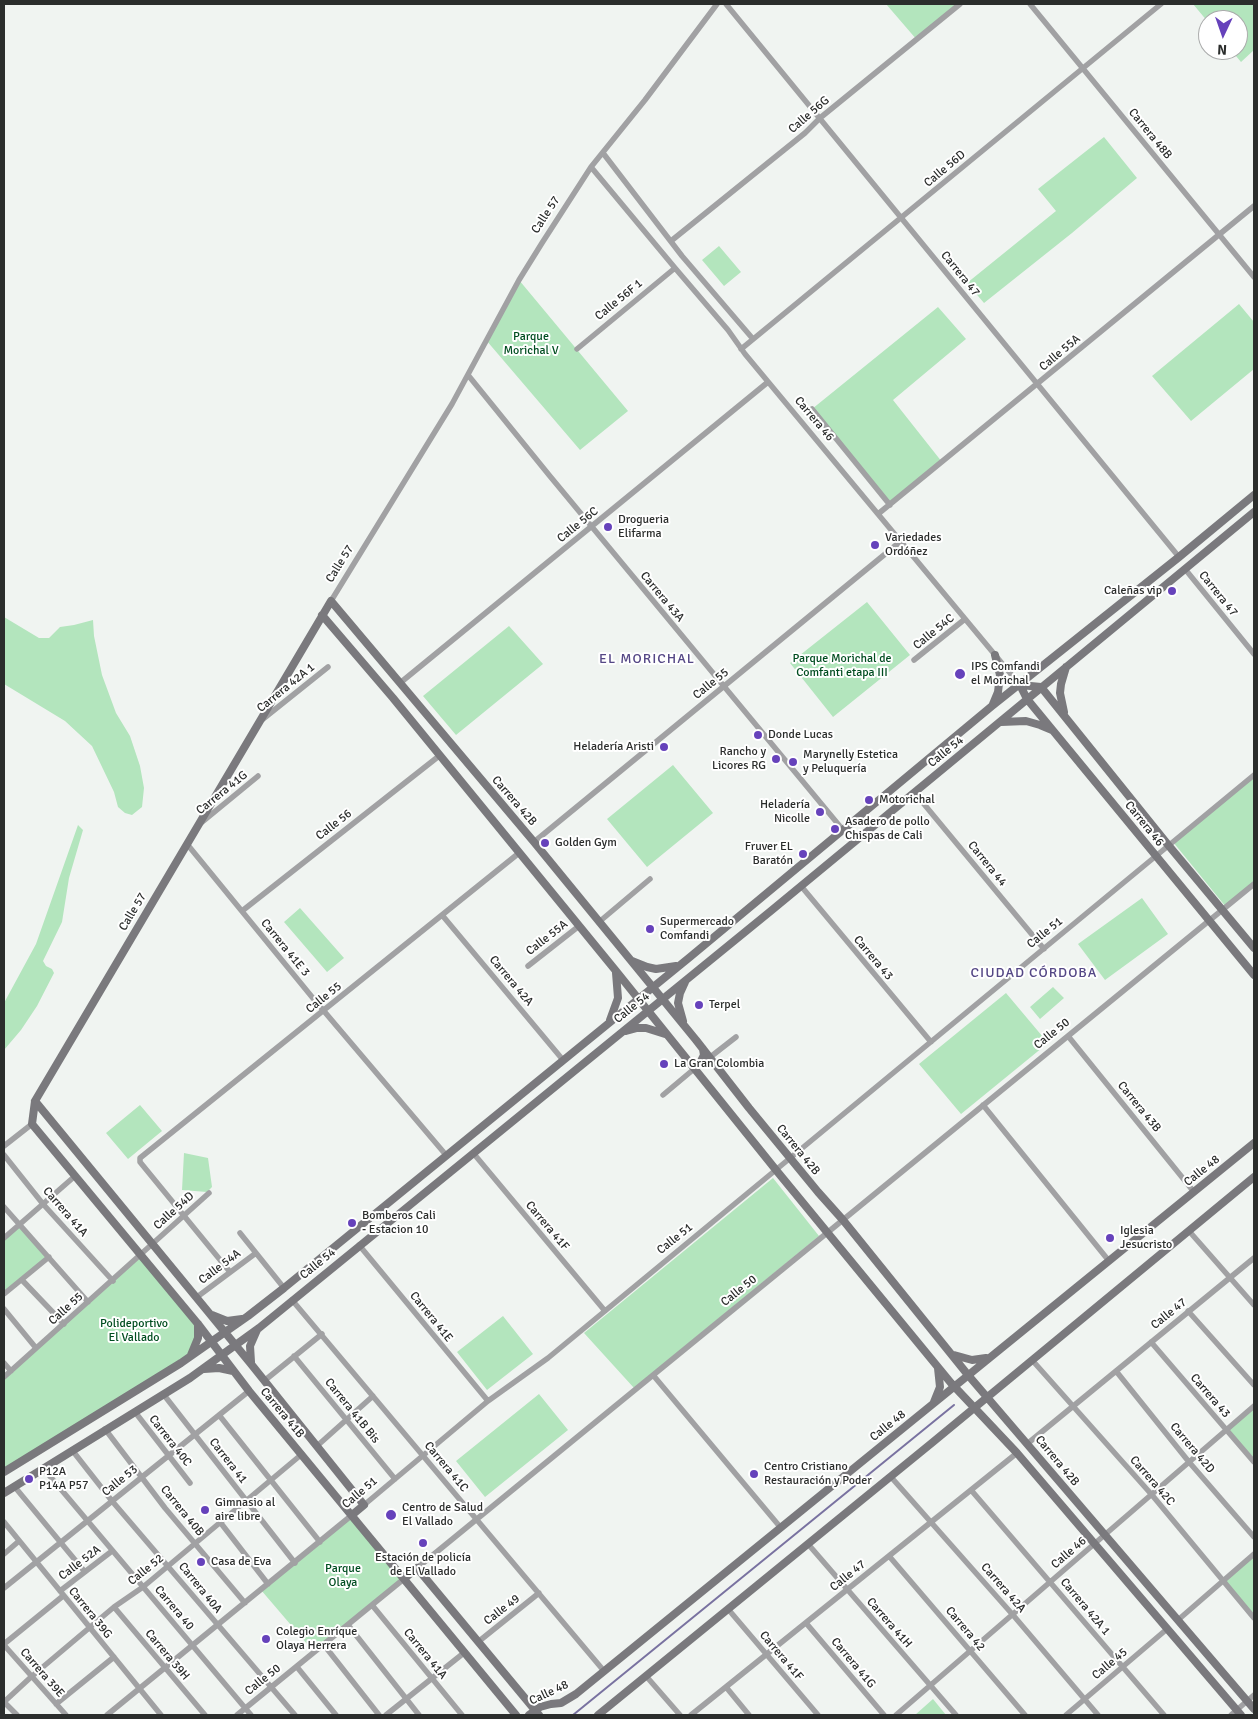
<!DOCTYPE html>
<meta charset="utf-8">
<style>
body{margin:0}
#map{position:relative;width:1258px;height:1719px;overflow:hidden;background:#f0f4f1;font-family:Signika,sans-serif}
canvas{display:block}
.frame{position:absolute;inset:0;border:5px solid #2b2d2c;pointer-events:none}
.north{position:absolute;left:1198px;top:10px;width:50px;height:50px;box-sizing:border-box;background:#fff;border:1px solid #aaabab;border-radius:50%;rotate:183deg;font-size:14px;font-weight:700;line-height:20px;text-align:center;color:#2b2d2c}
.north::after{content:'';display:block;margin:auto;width:18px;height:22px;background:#6642bb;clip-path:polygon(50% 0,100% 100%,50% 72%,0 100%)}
</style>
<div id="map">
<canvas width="1258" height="1719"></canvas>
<div class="frame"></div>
<div class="north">N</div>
</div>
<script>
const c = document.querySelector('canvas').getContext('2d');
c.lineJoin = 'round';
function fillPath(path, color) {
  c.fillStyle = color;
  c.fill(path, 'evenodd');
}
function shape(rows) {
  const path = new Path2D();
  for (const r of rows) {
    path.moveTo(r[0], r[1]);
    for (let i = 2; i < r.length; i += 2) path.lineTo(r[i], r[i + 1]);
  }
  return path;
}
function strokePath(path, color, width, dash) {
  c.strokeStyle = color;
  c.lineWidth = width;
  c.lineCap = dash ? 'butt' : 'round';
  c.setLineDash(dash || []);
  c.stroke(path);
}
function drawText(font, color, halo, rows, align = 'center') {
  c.font = font + ' Signika,sans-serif';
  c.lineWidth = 4;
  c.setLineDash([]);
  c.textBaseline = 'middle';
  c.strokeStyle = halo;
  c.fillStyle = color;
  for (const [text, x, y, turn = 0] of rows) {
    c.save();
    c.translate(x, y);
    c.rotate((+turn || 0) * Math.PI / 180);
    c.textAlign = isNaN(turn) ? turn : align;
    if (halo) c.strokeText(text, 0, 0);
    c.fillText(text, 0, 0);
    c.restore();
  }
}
fillPath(shape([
 [886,4,960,4,917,40],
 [1193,4,1254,4,1254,50,1241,62,1231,50,1238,50,1238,20,1208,20,1208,22],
 [1104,137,1137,178,1072,233,984,303,967,283,1056,211,1038,189],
 [719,246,741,272,724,286,702,260],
 [519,280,628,411,580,450,486,340],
 [1239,304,1254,322,1254,369,1191,421,1152,376],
 [938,307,966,339,893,400,942,462,890,505,812,409],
 [867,602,910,655,833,717,790,663],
 [4,617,39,638,49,638,60,627,74,625,93,620,94,636,102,675,116,713,130,736,140,766,144,788,142,807,132,815,125,813,118,807,114,792,92,746,65,721,4,684],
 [509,626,543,664,456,735,423,696],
 [673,765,713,813,647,867,607,819],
 [1254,775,1254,884,1226,907,1173,842],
 [78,825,83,830,69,878,62,922,43,961,46,966,52,969,54,973,37,1006,21,1030,4,1050,4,1003,36,944],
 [1142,898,1168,934,1105,980,1078,944],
 [300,908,344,958,327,972,284,922],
 [1053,987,1064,998,1040,1019,1030,1007],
 [1006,993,1048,1043,961,1114,919,1064],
 [140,1105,162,1131,128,1159,106,1133],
 [184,1153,208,1158,212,1187,207,1192,182,1190],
 [773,1178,819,1236,634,1388,584,1333],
 [19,1225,49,1257,4,1293,4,1238],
 [141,1256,198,1324,193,1352,4,1472,4,1377],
 [503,1316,533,1354,487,1390,457,1352],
 [539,1394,568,1430,485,1497,456,1461],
 [1254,1406,1254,1462,1227,1430],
 [352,1515,405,1578,314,1652,261,1590],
 [1254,1554,1254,1618,1223,1581],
 [933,1699,946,1715,915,1715]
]), '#b3e5bd');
strokePath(shape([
 [573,1715,954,1405]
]), '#7972a0', 2);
strokePath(shape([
 [726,4,1179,557],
 [1030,4,1254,277],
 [603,153,682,256,753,339],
 [591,167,675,268,728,330,745,354,1020,685],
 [671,241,805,133,820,118,960,4],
 [577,349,675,268],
 [741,349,1161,4],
 [468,375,549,475,843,830],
 [812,409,890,505],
 [878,514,1254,206],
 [1185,569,1254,654],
 [331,601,452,404,519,280,542,243,591,167,645,100,717,4],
 [914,660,965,619],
 [400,683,768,382],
 [263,719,328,667],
 [914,792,1044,949],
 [202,822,258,776],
 [534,842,901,541],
 [187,844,312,997,446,1155],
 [801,886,931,1042],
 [242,911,439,756],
 [442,915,563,1060],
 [599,922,650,879],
 [528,966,579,926],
 [1068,1036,1194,1192],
 [709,1058,736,1037],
 [663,1095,694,1069],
 [983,1105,1109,1261],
 [4,1146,32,1124],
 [474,1154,605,1311],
 [4,1155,43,1204,113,1281],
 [4,1207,88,1302],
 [1189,1231,1254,1305],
 [240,1233,284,1288],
 [4,1238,75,1176],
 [359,1245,488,1401],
 [230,1272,140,1162,140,1158,519,853],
 [22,1280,64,1324],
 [4,1294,49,1257],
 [197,1297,256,1253],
 [292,1300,604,1671],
 [4,1309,36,1348],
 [1188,1311,1254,1385],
 [1151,1342,1254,1462],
 [294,1356,395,1479],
 [1032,1360,1152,1495,1254,1618],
 [4,1363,11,1371],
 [1116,1371,1189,1462,1254,1537],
 [653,1375,781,1528],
 [4,1377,209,1193],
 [264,1381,322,1334],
 [164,1395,295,1563],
 [135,1412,190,1483],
 [219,1415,320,1542],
 [105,1429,165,1508,245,1603],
 [1027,1444,1254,1258],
 [317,1446,373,1396],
 [72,1450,112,1501,295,1715],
 [43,1468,251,1715],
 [891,1477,1013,1615,1098,1715],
 [14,1486,85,1572],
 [971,1490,1164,1715],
 [364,1505,488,1401,548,1358,1254,775],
 [4,1522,161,1715],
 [220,1522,268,1584],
 [808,1544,956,1715],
 [4,1554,19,1541],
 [889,1556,1025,1715],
 [417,1568,1254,884],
 [4,1588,249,1391],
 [60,1591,112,1551],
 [372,1605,462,1715],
 [114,1607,205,1715],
 [728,1609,818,1715],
 [1178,1620,1254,1554],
 [806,1623,884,1715],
 [348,1625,419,1715],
 [478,1642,539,1593],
 [4,1644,63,1596],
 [4,1645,66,1715],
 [324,1645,379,1715],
 [297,1667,336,1715],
 [646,1676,680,1715],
 [726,1687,749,1715],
 [4,1702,31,1677,114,1607,143,1587,302,1454],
 [4,1702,17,1715],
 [56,1704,114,1657],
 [107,1715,352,1515],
 [237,1715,405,1578],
 [386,1715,465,1652],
 [691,1715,1017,1453],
 [896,1715,1254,1406],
 [1066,1715,1167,1629],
 [1231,1715,1254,1695]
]), '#a1a1a3', 5.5);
strokePath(shape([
 [322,615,393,698,616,971,776,1170,951,1383,1017,1453,1241,1715],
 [1020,685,1027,699,1254,975],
 [1020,685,1041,687,1169,846,1254,948],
 [993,704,998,692,1000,675,995,655],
 [1064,712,1060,693,1061,684,1066,667],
 [1001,722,1026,721,1040,725,1052,730],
 [632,961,647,967,656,969,676,966],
 [610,1020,618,998,616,973],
 [683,1021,678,1003,680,993,685,982],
 [626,1031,637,1028,646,1028,665,1034],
 [687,1061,694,1064,700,1063,704,1055,703,1049],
 [35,1101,251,1364,364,1505,352,1515],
 [212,1315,227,1321,242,1319],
 [191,1355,198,1338,198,1324],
 [954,1355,972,1360,986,1358],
 [251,1362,250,1346,257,1330],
 [204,1369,219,1368,233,1371],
 [934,1402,940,1387,938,1368],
 [4,1472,181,1363,248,1316,284,1288,690,957,992,706,1179,557,1254,495],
 [4,1493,190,1378,259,1328,772,910,1254,512],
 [405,1578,417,1568,539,1715],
 [516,1715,249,1391,198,1324,32,1124,35,1101,331,601,534,842,696,1040,749,1108,818,1192,843,1220,968,1375,1254,1709],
 [529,1715,540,1707,551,1704,561,1703,576,1694,1254,1143],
 [598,1715,933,1442,1254,1177]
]), '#7a797d', 8);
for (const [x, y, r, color] of [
 [608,527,5,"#6642bb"],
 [875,545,5,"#6642bb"],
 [1172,591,5,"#6642bb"],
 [960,674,6,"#6642bb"],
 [758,735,5,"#6642bb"],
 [664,747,5,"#6642bb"],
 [776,759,5,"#6642bb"],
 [793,762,5,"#6642bb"],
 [869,800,5,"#6642bb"],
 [820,812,5,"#6642bb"],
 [835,829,5,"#6642bb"],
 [545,843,5,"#6642bb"],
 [803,854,5,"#6642bb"],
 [650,929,5,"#6642bb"],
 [699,1005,5,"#6642bb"],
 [664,1064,5,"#6642bb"],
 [352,1223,5,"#6642bb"],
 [1110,1238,5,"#6642bb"],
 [754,1474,5,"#6642bb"],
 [29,1479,5,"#6642bb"],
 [205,1510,5,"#6642bb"],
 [391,1515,6,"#6642bb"],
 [423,1543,5,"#6642bb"],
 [201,1562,5,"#6642bb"],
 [266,1639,5,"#6642bb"]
]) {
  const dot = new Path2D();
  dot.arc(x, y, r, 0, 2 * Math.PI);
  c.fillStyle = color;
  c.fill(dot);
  strokePath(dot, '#fff', 2);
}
drawText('12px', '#2b2d2c', '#fff', [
 ["Calle 56G",809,115,-41],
 ["Carrera 48B",1150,134,51],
 ["Calle 56D",945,169,-40],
 ["Calle 57",546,215,-57],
 ["Carrera 47",960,274,51],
 ["Calle 56F 1",619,300,-39],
 ["Calle 55A",1060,353,-40],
 ["Carrera 46",814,419,50],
 ["Calle 56C",578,525,-39],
 ["Calle 57",340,564,-58],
 ["Carrera 47",1218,594,51],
 ["Carrera 43A",662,597,50],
 ["Calle 54C",934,632,-39],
 ["Calle 55",711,684,-39],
 ["Carrera 42A 1",286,688,-39],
 ["Calle 54",946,752,-39],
 ["Carrera 41G",222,793,-39],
 ["Carrera 42B",514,801,49],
 ["Carrera 46",1144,824,51],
 ["Calle 56",334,825,-38],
 ["Carrera 44",987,864,51],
 ["Calle 57",133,912,-59],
 ["Calle 51",1045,933,-39],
 ["Calle 55A",547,938,-38],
 ["Carrera 41E 3",285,948,51],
 ["Carrera 43",873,958,50],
 ["Carrera 42A",511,981,50],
 ["Calle 55",324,998,-39],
 ["Calle 54",632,1008,-39],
 ["Calle 50",1052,1034,-39],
 ["Carrera 43B",1139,1107,51],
 ["Carrera 42B",798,1150,51],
 ["Calle 48",1202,1171,-39],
 ["Calle 54D",174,1211,-42],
 ["Carrera 41A",65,1212,49],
 ["Carrera 41F",547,1226,50],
 ["Calle 51",675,1239,-39],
 ["Calle 54",318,1264,-39],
 ["Calle 54A",220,1267,-37],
 ["Calle 50",739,1291,-39],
 ["Calle 55",66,1309,-42],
 ["Calle 47",1169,1314,-39],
 ["Carrera 41E",431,1317,51],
 ["Carrera 43",1210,1396,49],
 ["Carrera 41B Bis",352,1411,51],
 ["Carrera 41B",282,1413,50],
 ["Calle 48",888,1426,-39],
 ["Carrera 40C",170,1441,52],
 ["Carrera 42D",1192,1448,50],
 ["Carrera 41",228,1461,52],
 ["Carrera 42B",1057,1461,50],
 ["Carrera 41C",446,1467,50],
 ["Calle 53",120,1481,-39],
 ["Carrera 42C",1152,1481,49],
 ["Calle 51",360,1493,-40],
 ["Carrera 40B",182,1511,51],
 ["Calle 46",1069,1553,-41],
 ["Calle 52A",80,1563,-37],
 ["Calle 52",146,1570,-39],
 ["Calle 47",848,1576,-39],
 ["Carrera 40A",200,1588,51],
 ["Carrera 42A",1003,1588,49],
 ["Carrera 42A 1",1085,1607,50],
 ["Carrera 40",174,1608,50],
 ["Calle 49",502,1610,-38],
 ["Carrera 39G",90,1613,51],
 ["Carrera 41H",889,1623,49],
 ["Carrera 42",965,1629,50],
 ["Carrera 41A",425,1654,51],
 ["Carrera 39H",167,1655,50],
 ["Carrera 41F",781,1656,50],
 ["Carrera 41G",853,1663,50],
 ["Calle 45",1110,1664,-40],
 ["Carrera 39E",42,1673,49],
 ["Calle 50",263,1680,-39],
 ["Calle 48",549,1693,-25]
]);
drawText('12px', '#004d20', '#fff', [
 ["Parque",531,337],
 ["Morichal V",531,351],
 ["Parque Morichal de",842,659],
 ["Comfanti etapa III",842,673],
 ["Polideportivo",134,1324],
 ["El Vallado",134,1338],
 ["Parque",343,1569],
 ["Olaya",343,1583]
]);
drawText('12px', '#2b2d2c', '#fff', [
 ["Drogueria",618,520],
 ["Elifarma",618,534],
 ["Variedades",885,538],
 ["Ordóñez",885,552],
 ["Caleñas vip",1162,591,"right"],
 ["IPS Comfandi",971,667],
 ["el Morichal",971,681],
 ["Donde Lucas",768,735],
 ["Heladería Aristi",654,747,"right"],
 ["Rancho y",766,752,"right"],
 ["Licores RG",766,766,"right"],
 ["Marynelly Estetica",803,755],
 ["y Peluquería",803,769],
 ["Motorichal",879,800],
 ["Heladería",810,805,"right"],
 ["Nicolle",810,819,"right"],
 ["Asadero de pollo",845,822],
 ["Chispas de Cali",845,836],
 ["Golden Gym",555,843],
 ["Fruver EL",793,847,"right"],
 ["Baratón",793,861,"right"],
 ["Supermercado",660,922],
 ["Comfandi",660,936],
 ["Terpel",709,1005],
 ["La Gran Colombia",674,1064],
 ["Bomberos Cali",362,1216],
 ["- Estacion 10",362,1230],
 ["Iglesia",1120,1231],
 ["Jesucristo",1120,1245],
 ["Centro Cristiano",764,1467],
 ["Restauración y Poder",764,1481],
 ["P12A",39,1472],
 ["P14A P57",39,1486],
 ["Gimnasio al",215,1503],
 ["aire libre",215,1517],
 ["Centro de Salud",402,1508],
 ["El Vallado",402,1522],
 ["Estación de policía",423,1558,"center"],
 ["de El Vallado",423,1572,"center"],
 ["Casa de Eva",211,1562],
 ["Colegio Enríque",276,1632],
 ["Olaya Herrera",276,1646]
], 'left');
c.letterSpacing = '1px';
drawText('14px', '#554886', '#fff', [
 ["EL MORICHAL",647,659],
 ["CIUDAD CÓRDOBA",1034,973]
]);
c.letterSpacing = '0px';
</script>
